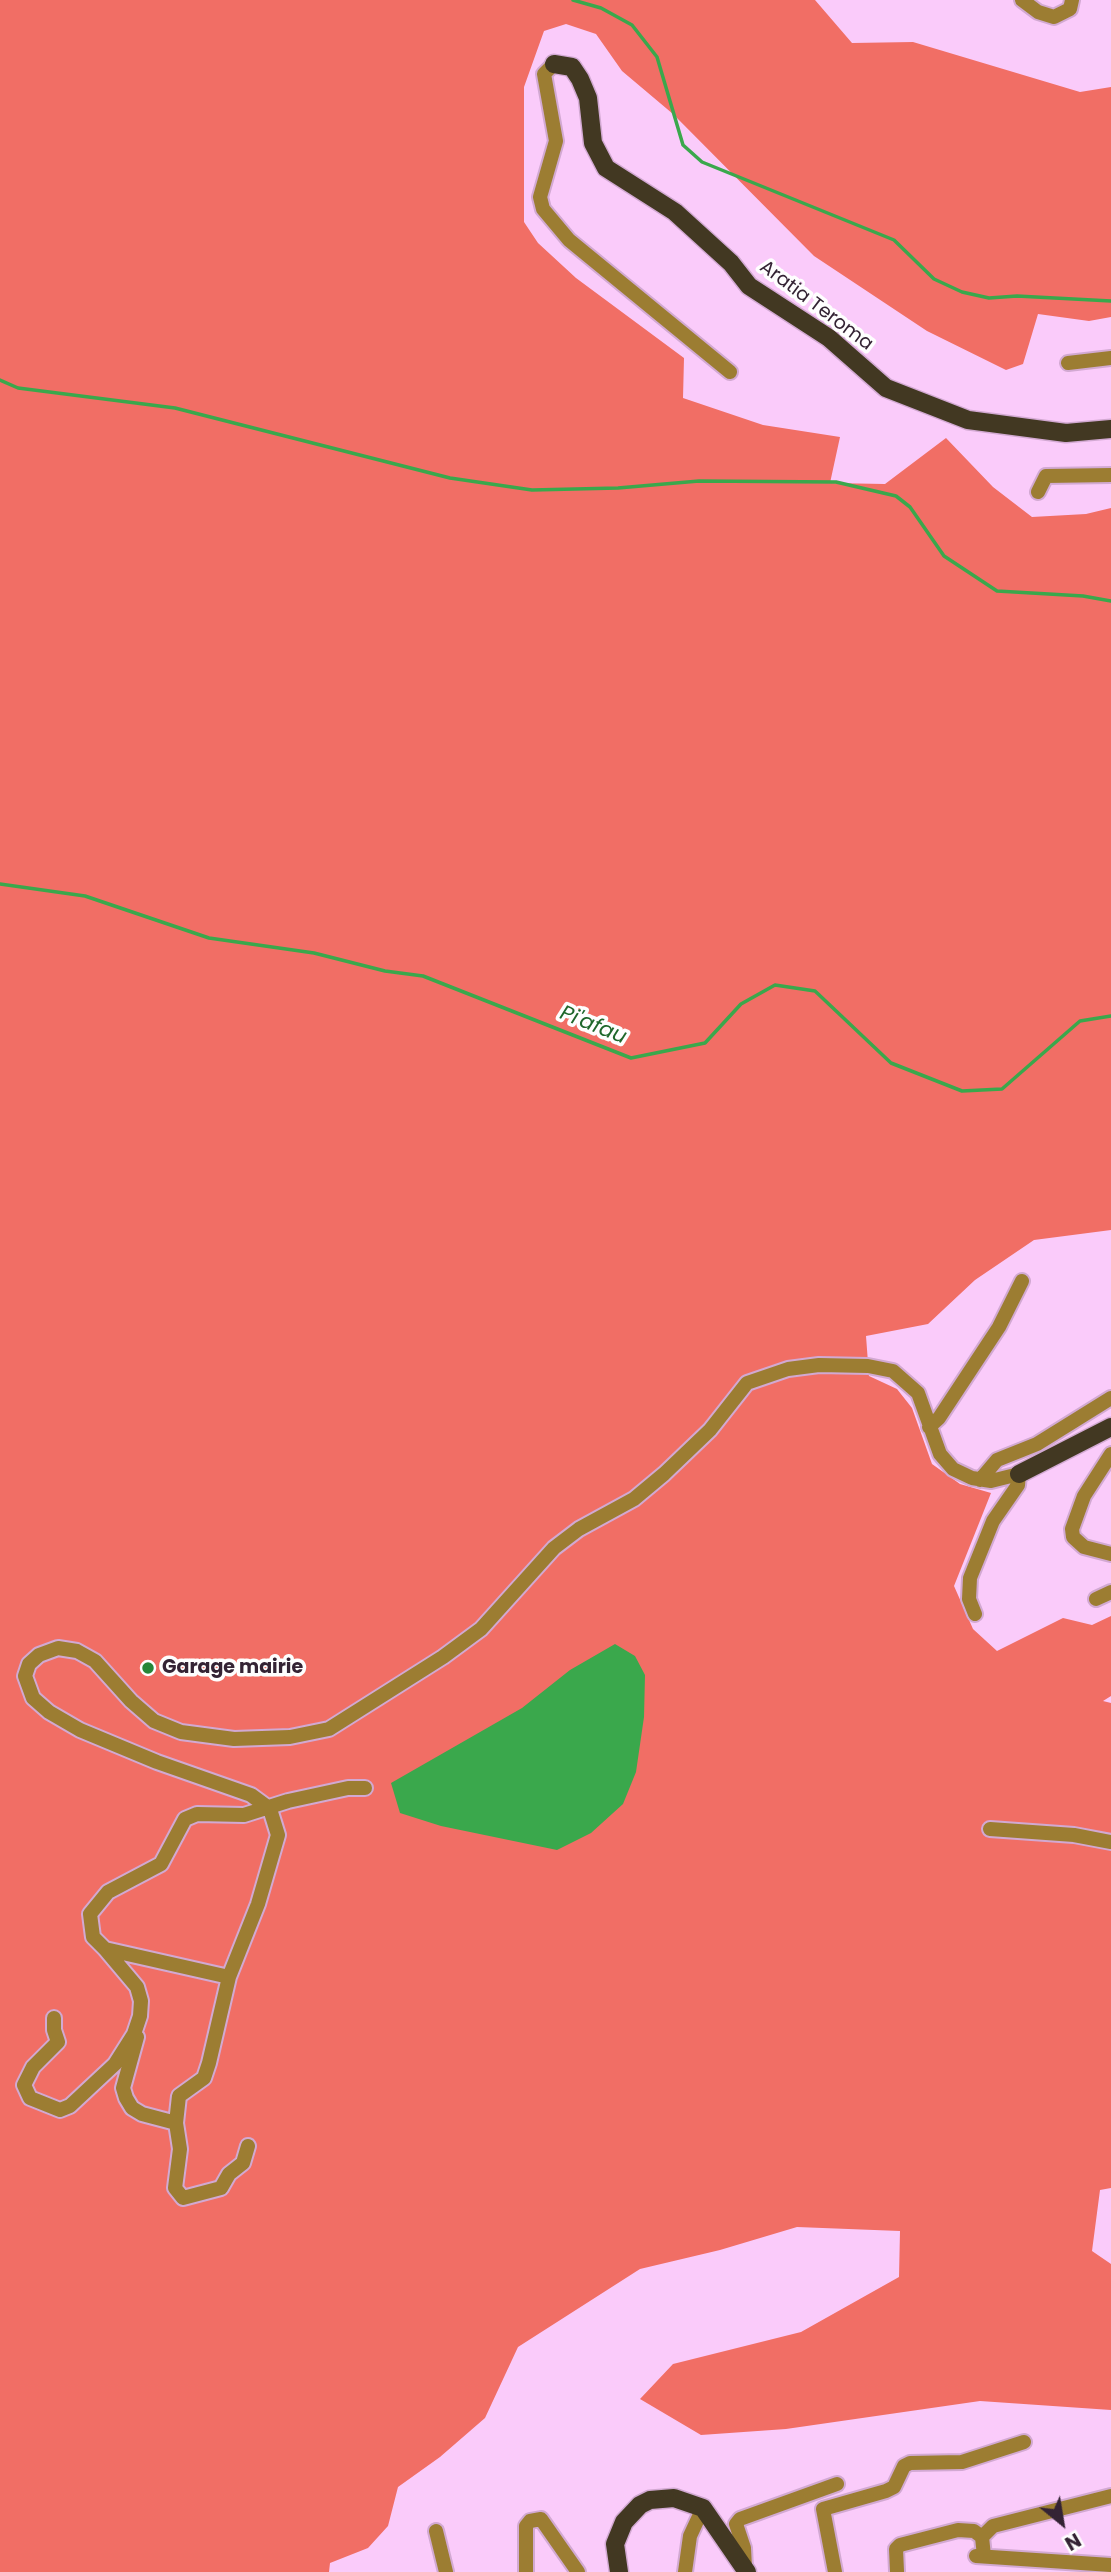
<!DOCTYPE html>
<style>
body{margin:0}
#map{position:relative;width:1111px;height:2572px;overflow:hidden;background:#facbfa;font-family:Poppins,sans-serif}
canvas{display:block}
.north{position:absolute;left:1027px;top:2488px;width:70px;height:70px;-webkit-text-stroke:5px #fefefe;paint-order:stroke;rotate:150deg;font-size:19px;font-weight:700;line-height:28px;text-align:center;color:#342334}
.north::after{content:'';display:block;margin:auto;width:24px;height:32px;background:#342334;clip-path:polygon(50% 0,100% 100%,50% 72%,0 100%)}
</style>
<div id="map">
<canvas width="1111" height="2572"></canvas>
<div class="north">N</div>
</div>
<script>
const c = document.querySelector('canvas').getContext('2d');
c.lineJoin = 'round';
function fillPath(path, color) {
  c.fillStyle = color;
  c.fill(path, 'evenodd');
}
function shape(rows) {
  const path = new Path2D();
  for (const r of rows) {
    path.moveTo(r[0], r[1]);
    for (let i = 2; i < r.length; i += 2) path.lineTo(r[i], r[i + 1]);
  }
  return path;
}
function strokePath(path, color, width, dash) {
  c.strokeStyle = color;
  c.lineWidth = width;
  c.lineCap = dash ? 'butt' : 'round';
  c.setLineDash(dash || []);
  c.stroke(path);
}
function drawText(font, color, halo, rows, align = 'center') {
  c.font = font + ' Poppins,sans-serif';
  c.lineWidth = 7;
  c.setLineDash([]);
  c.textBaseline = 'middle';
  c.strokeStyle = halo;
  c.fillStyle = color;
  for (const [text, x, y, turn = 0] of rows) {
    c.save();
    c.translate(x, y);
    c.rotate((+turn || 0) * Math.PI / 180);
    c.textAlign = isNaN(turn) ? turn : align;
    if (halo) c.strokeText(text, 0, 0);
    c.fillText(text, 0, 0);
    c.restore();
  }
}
fillPath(shape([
 [0,0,815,0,852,43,913,42,1080,92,1111,87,1111,317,1089,321,1038,314,1023,364,1006,370,927,331,814,256,673,114,622,71,596,34,566,24,544,31,524,87,524,222,538,243,576,278,684,358,683,398,763,425,840,437,830,483,885,484,946,438,993,487,1032,517,1086,514,1111,508,1111,1230,1034,1240,975,1280,928,1324,866,1336,869,1376,897,1389,912,1408,932,1464,960,1484,991,1493,954,1586,973,1629,997,1651,1063,1618,1092,1625,1111,1616,1111,1696,1103,1701,1111,1703,1111,2188,1100,2190,1092,2251,1111,2264,1111,2410,980,2401,786,2429,701,2435,640,2399,673,2364,801,2332,899,2277,900,2231,797,2227,720,2250,640,2269,518,2347,485,2418,440,2457,398,2487,388,2526,368,2548,330,2563,329,2572,0,2572]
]), '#f16e65');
fillPath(shape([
 [615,1644,635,1656,645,1675,644,1717,636,1772,623,1804,591,1833,557,1850,441,1826,400,1813,391,1783,522,1708,570,1670]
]), '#3aa84c');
strokePath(shape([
 [573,0,601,8,632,25,657,57,683,145,702,162,894,240,934,279,962,292,989,298,1017,296,1111,301],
 [0,380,18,388,175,408,450,478,532,490,618,488,699,481,836,482,896,496,910,507,944,556,997,591,1083,596,1111,601],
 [0,884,85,896,209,938,314,953,385,971,423,976,631,1058,705,1043,741,1004,775,985,815,991,891,1063,962,1091,1002,1089,1080,1021,1111,1016]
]), '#3aa84c', 3.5);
const minor = shape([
 [1022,0,1038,12,1054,17,1070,9,1072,0],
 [554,64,544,74,556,141,540,197,543,209,569,240,730,372],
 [1068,363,1111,358],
 [1038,492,1046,476,1111,475],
 [929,1427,939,1418,999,1327,1022,1281],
 [1111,1454,1084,1496,1072,1529,1073,1537,1084,1547,1111,1554],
 [980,1480,997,1460,1037,1444,1111,1398],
 [1096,1599,1111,1592],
 [990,1829,1074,1835,1111,1842],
 [229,1977,105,1949,93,1937,90,1914,108,1892,161,1864,185,1819,197,1814,244,1815,288,1801,348,1788,365,1788],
 [54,2018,54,2030,58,2042,33,2067,24,2085,30,2098,60,2110,70,2106,115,2064,134,2034,140,2016,141,2001,137,1987,105,1949],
 [137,2037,123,2088,126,2098,132,2108,142,2114,176,2123],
 [248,2146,243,2163,229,2174,221,2188,183,2198,175,2188,180,2149,176,2123,179,2096,204,2078,209,2063,229,1977,258,1904,278,1835,270,1809,251,1795,157,1762,80,1730,49,1712,33,1698,25,1676,29,1664,39,1655,58,1648,77,1651,95,1661,131,1701,154,1721,181,1732,234,1739,290,1737,329,1729,443,1657,481,1629,554,1548,579,1529,634,1499,664,1474,710,1430,747,1383,788,1369,819,1365,868,1366,893,1371,918,1393,940,1454,953,1469,972,1478,991,1481,1019,1474,1018,1485,993,1521,970,1578,969,1599,975,1614],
 [436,2531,446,2572],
 [976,2556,1111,2565],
 [984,2556,982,2537,993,2526,1111,2496],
 [745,2568,744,2548,736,2524,740,2519,837,2484],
 [897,2571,896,2549,900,2545,958,2530,974,2531,982,2537],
 [526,2572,526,2526,530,2521,541,2519,578,2572],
 [685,2572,690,2536,703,2508],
 [835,2572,823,2509,886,2491,894,2487,904,2466,910,2463,962,2462,1024,2442]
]);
const major = shape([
 [554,64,572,67,580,79,588,98,593,143,606,168,675,212,731,263,749,286,829,338,886,388,968,420,1066,433,1111,429],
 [1019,1474,1111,1427],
 [619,2572,615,2544,624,2522,640,2505,650,2500,674,2498,703,2508,747,2572]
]);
strokePath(minor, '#d2a9d2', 18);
strokePath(major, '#d2a9d2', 21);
strokePath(minor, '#9c7d32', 14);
strokePath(major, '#423822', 18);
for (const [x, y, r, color] of [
 [148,1668,7,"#278638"]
]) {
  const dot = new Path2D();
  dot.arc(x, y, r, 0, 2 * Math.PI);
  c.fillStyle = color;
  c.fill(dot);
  strokePath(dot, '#fefefe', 2.5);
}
drawText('19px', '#342334', '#fefefe', [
 ["Aratia Teroma",816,306,37]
]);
drawText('bold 19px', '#342334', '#fefefe', [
 ["Garage mairie",162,1668]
], 'left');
drawText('italic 21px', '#1f672b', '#fefefe', [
 ["Pi'afau",593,1026,22]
]);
</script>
